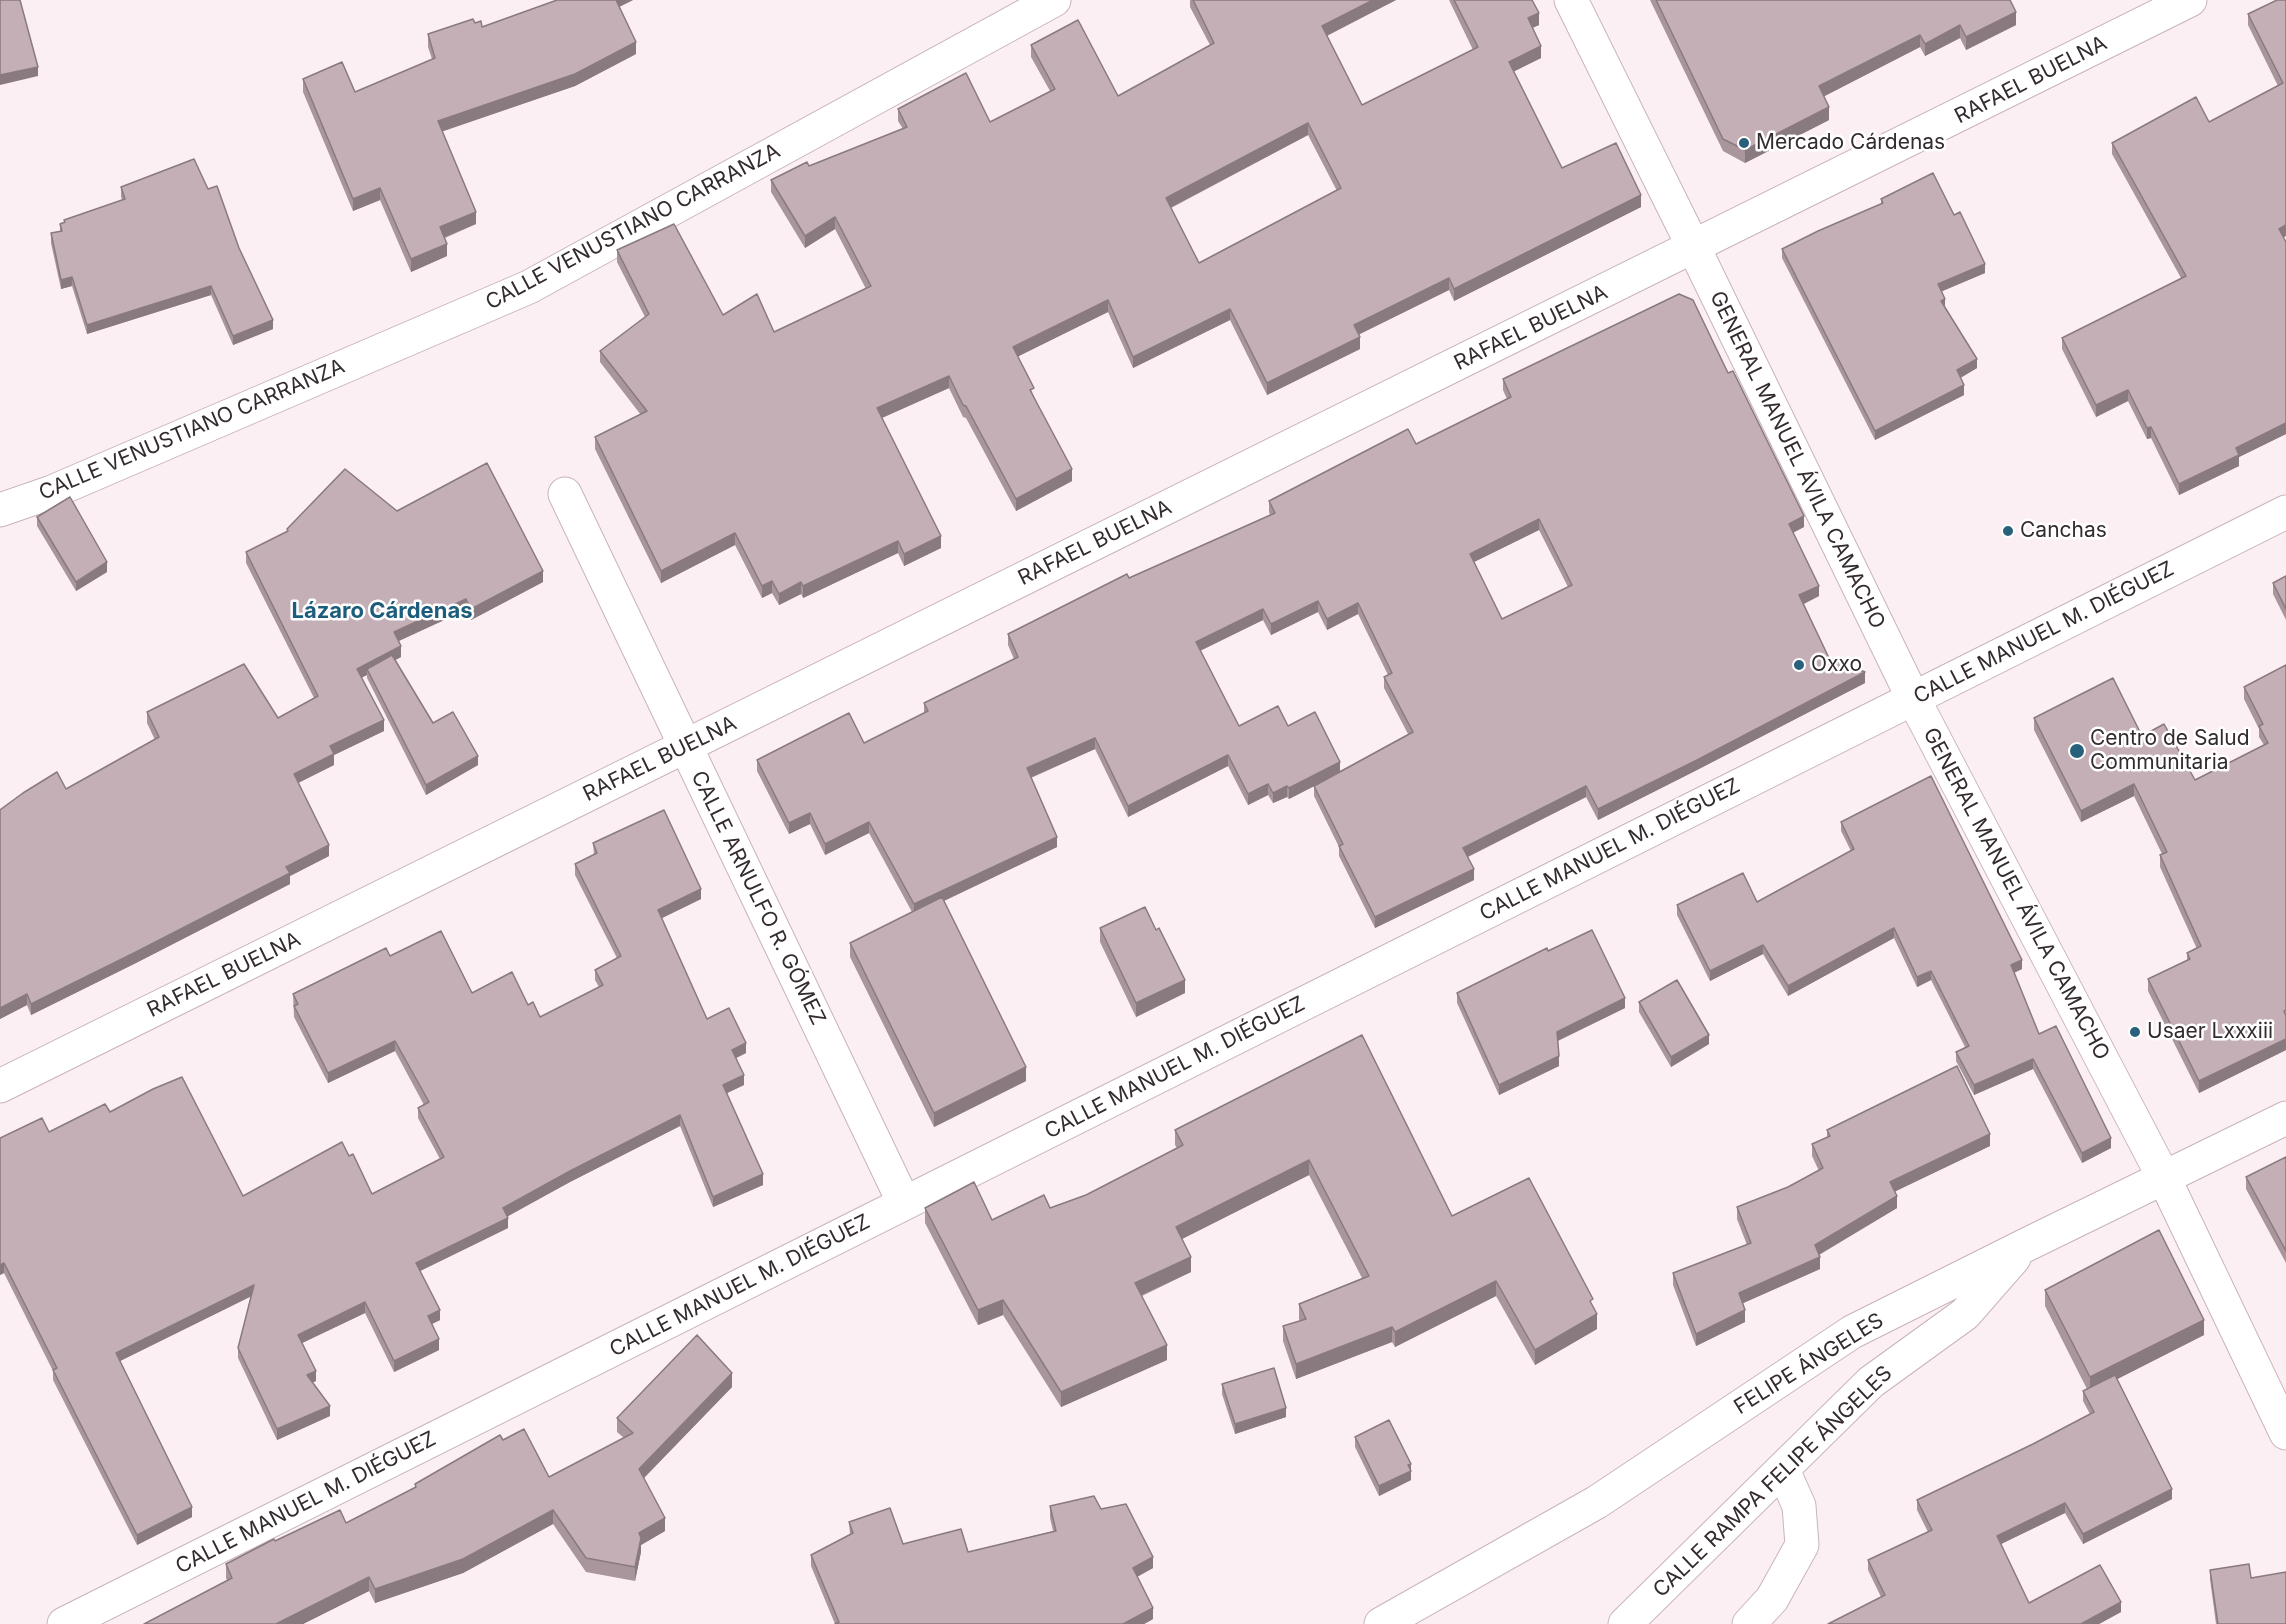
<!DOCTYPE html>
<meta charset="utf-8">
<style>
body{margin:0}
canvas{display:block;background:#fceff4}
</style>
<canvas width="2286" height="1624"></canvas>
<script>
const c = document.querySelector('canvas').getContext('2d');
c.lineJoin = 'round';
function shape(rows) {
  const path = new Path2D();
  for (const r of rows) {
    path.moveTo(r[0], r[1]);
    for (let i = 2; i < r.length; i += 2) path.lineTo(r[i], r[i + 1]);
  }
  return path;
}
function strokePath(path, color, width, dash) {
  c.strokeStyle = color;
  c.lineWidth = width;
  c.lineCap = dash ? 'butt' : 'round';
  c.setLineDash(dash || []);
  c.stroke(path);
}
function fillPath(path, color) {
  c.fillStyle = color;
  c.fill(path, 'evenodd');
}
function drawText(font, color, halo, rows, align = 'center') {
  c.font = font + ' Inter,sans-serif';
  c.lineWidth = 5;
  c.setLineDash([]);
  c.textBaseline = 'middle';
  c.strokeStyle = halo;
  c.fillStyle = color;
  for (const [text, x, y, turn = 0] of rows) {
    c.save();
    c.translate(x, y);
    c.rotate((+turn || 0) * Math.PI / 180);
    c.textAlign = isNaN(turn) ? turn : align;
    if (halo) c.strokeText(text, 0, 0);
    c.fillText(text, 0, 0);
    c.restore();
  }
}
const street = shape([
 [1571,0,1694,248,1913,698,2164,1178,2286,1433],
 [565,494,904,1203],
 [0,510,52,492,529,287,1054,0],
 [0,1086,2190,0],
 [64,1624,2286,512],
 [1381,1624,1597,1502,1852,1332,2028,1244,2286,1118],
 [1625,1624,1871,1382,1965,1314,2014,1258],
 [1749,1624,1772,1599,1802,1545,1799,1506,1783,1470]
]);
strokePath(street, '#c8b4bb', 35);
strokePath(street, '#fff', 33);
fillPath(shape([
 [557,0,633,0,619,7,636,54,575,86,442,131,476,224,445,238,447,256,411,272,380,200,353,211,303,92,303,79,355,92,432,59,428,47,428,34,475,23,482,27],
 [1190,0,1396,0,1327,36,1362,105,1473,50,1449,0,1532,0,1539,25,1532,28,1541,58,1514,71,1562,168,1641,207,1454,301,1449,290,1359,334,1360,349,1267,395,1230,320,1133,368,1108,312,1018,356,1034,397,1072,481,1016,511,966,418,963,417,949,388,882,418,941,548,904,566,898,553,803,598,801,594,779,605,772,593,762,598,735,545,661,583,595,449,595,437,641,415,600,362,600,351,645,317,617,262,617,250,723,315,774,332,866,289,835,229,805,248,771,192,771,180,809,166,903,129,898,121,898,109,990,122,1050,91,1031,57,1031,45,1118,96,1210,45,1190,7],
 [1308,135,1337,191,1199,263,1171,208],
 [1650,0,2010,0,2016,25,1966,50,1960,38,1925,56,1920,47,1824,96,1829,120,1745,163,1723,151],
 [2286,0,2284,238,2286,242,2286,434,2239,457,2239,466,2179,495,2151,438,2147,439,2128,401,2096,417,2062,349,2062,338,2181,278,2112,154,2112,143,2209,122,2278,86,2248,25,2248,14],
 [121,187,208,189,239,248,273,329,233,345,211,295,87,334,72,286,61,289,51,243,51,233,60,231,60,224,64,223,64,220,122,200,121,197],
 [1881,199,1954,215,1985,273,1942,291,1945,308,1977,368,1960,378,1964,395,1875,440,1782,258,1782,249,1881,204],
 [1728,373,1804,527,1793,532,1819,596,1804,604,1829,658,1865,683,1697,770,1598,820,1586,797,1468,857,1474,880,1375,928,1339,856,1339,847,1314,796,1314,786,1289,799,1287,797,1273,803,1268,795,1248,805,1228,766,1128,817,1095,749,1031,778,1057,847,944,901,1026,1081,934,1127,850,957,850,943,912,912,869,833,825,855,810,824,789,834,757,771,757,760,864,743,924,713,924,703,1014,659,1008,645,1008,634,1129,578,1270,515,1269,512,1269,501,1416,444,1507,399,1503,390,1503,379],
 [1539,530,1568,587,1502,619,1474,562],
 [1318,612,1327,630,1358,614,1388,675,1384,677,1384,688,1408,734,1340,771,1288,726,1239,726,1200,650,1263,620,1271,635],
 [397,511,543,582,471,620,466,610,399,641,401,657,395,660,433,723,478,765,426,795,367,678,367,675,362,677,384,731,334,755,334,765,298,783,329,856,290,876,290,884,134,964,31,1015,27,1005,0,1019,0,810,66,789,155,740,147,723,147,712,278,718,314,698,246,563,246,552,287,532,287,529],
 [37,517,107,572,76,591,37,526],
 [2286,576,2286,620,2273,594,2273,583],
 [2286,665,2286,1050,2199,1093,2148,991,2148,979,2187,960,2187,953,2197,949,2160,867,2160,855,2162,854,2134,796,2081,822,2034,730,2034,718,2142,736,2195,780,2264,745,2259,737,2259,729,2244,699,2244,687],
 [1841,822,2022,969,2014,973,2039,1034,2111,1148,2082,1163,2033,1069,1974,1095,1956,1061,1956,1052,1965,1047,1931,980,1917,987,1894,938,1788,996,1763,954,1710,981,1677,915,1677,905,1757,902,1851,851,1841,831],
 [593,843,701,899,662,918,707,1019,746,1053,736,1058,744,1085,727,1093,763,1185,713,1207,680,1126,570,1182,507,1216,508,1228,420,1271,440,1320,432,1324,439,1350,394,1372,365,1313,302,1343,316,1381,312,1382,330,1416,277,1440,238,1358,238,1348,251,1296,120,1361,192,1517,137,1545,53,1380,53,1371,4,1273,0,1275,0,1138,49,1132,110,1112,243,1196,349,1156,372,1194,440,1159,418,1118,418,1108,424,1105,395,1051,328,1083,294,1017,293,994,390,956,472,993,528,1005,540,1017,599,987,595,980,595,970,617,958,575,875,575,864,594,855],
 [1100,928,1156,930,1185,993,1136,1017,1100,942],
 [1548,951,1625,1008,1558,1041,1559,1066,1499,1095,1457,1003,1457,993],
 [1639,1002,1709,1044,1671,1067,1639,1012],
 [1362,1035,1452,1216,1593,1307,1597,1329,1535,1365,1496,1296,1395,1347,1392,1342,1296,1379,1283,1341,1283,1326,1300,1321,1299,1319,1299,1304,1362,1278,1309,1175,1182,1239,1191,1272,1142,1296,1167,1360,1061,1407,1003,1315,978,1325,925,1223,925,1208,992,1220,1050,1208,1086,1195,1177,1148,1175,1145,1175,1130],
 [1827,1130,1990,1146,1895,1191,1897,1208,1819,1255,1820,1269,1743,1303,1745,1322,1696,1346,1673,1285,1673,1273,1747,1245,1737,1219,1737,1207,1788,1187,1819,1171,1812,1156,1812,1144,1827,1138],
 [2286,1157,2286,1263,2246,1189,2246,1177],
 [2045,1290,2204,1335,2117,1379,2172,1499,2083,1544,2065,1513,2001,1544,2029,1603,2121,1612,2099,1624,1828,1624,1881,1597,1868,1570,1868,1560,1928,1532,1917,1510,1917,1500,2033,1444,2090,1414,2083,1401,2083,1391,2087,1389,2045,1306],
 [1222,1384,1286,1417,1235,1434,1222,1394],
 [732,1387,644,1478,665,1531,641,1545,641,1552,635,1581,586,1572,553,1524,463,1573,375,1603,369,1591,303,1624,144,1624,227,1580,226,1578,226,1564,275,1541,346,1523,415,1488,415,1484,503,1440,549,1477,624,1438,617,1432,617,1418],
 [1355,1437,1411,1464,1411,1480,1379,1496,1355,1447],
 [1050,1506,1101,1509,1153,1568,1137,1577,1153,1619,1144,1624,835,1624,811,1566,811,1555,850,1535,849,1522,903,1544,968,1552,1053,1531,1050,1518],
 [2210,1570,2251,1578,2286,1624,2216,1624,2210,1579]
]), '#a9969d');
fillPath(shape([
 [615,0,633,0,615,9],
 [1373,0,1396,0,1322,38,1322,26],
 [2016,12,2016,25,1966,50,1966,37],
 [1539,13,1539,25,1528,30,1528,18],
 [1960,25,1960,38,1925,56,1925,44],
 [1920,35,1920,47,1819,99,1819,86],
 [636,42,636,54,575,86,438,133,438,121],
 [1541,46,1541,58,1509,74,1509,62],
 [38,67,38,76,0,85,0,75],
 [1829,107,1829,120,1745,163,1745,150],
 [1308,123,1308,135,1166,210,1166,198],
 [380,188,380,200,353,211,353,199],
 [1641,195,1641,207,1454,301,1454,289],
 [476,212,476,224,440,239,440,227],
 [835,217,835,229,805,248,805,236],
 [2286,225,2286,236,2279,240,2279,229],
 [447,244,447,256,411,272,411,259],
 [1985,264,1985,273,1938,293,1938,284],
 [72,277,72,286,61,289,61,280],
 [1449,278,1449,290,1354,337,1354,325],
 [211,286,211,295,87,334,87,325],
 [1945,299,1945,309,1941,301],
 [1108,300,1108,312,1013,359,1013,347],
 [1230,309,1230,320,1133,368,1133,357],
 [273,320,273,329,233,345,233,336],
 [1360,337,1360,349,1267,395,1267,383],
 [1977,359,1977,368,1957,380,1957,370],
 [949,376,949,388,877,420,877,408],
 [1964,385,1964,395,1875,440,1875,431],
 [2128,390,2128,401,2096,417,2096,405],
 [2286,423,2286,434,2239,457,2239,466,2179,495,2179,484,2236,448],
 [2151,427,2151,438,2147,439,2147,428],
 [1072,469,1072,481,1016,511,1016,499],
 [1804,516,1804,527,1789,535,1789,524],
 [1539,519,1539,530,1470,564,1470,554],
 [735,533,735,545,661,583,661,571],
 [941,536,941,548,904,566,904,554],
 [898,541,898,553,803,598,803,586],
 [107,562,107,572,76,591,76,582],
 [543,571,543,582,471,620,471,609],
 [772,581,772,593,762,598,762,586],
 [801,582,801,594,779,605,779,594],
 [1819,586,1819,596,1799,606,1799,595],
 [466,599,466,610,394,643,394,632],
 [1318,601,1318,612,1271,635,1271,624],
 [1358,603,1358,614,1327,630,1327,619],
 [1263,609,1263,620,1196,653,1196,642],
 [401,646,401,657,369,674,367,669,367,675,357,680,357,669],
 [1865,672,1865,683,1697,770,1598,820,1598,809],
 [384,720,384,731,334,755,334,765,294,785,294,774,330,746],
 [1095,738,1095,749,1027,779,1027,768],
 [1228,755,1228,766,1128,817,1128,806],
 [478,756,478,765,426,795,426,785],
 [1340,762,1340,773,1289,799,1289,788],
 [1268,784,1268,795,1248,805,1248,794],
 [2134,784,2134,796,2081,822,2081,811],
 [1287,786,1287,797,1273,803,1273,793],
 [1586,786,1586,797,1463,859,1463,848],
 [810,813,810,824,789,834,789,823],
 [869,822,869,833,825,855,825,844],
 [1057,837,1057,847,914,915,914,904],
 [329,845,329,856,290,876,290,884,134,964,31,1015,31,1004,286,867],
 [1474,869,1474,880,1375,928,1375,917],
 [701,889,701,899,658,920,658,910],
 [1894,928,1894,938,1788,996,1788,986],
 [1763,945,1763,954,1710,981,1710,971],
 [2022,960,2022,969,2011,974,2011,965],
 [1931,971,1931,980,1917,987,1917,977],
 [1185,980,1185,993,1136,1017,1136,1003],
 [27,994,27,1005,0,1019,0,1008],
 [1625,998,1625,1008,1557,1041,1557,1032],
 [1709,1035,1709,1044,1671,1067,1671,1057],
 [2286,1039,2286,1050,2199,1093,2199,1081],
 [395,1041,395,1051,328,1083,328,1073],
 [746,1043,746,1053,732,1060,732,1050],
 [1559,1056,1559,1066,1499,1095,1499,1085],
 [2033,1059,2033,1069,1974,1095,1974,1085],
 [1026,1067,1026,1081,934,1127,934,1113],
 [744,1075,744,1085,723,1095,723,1085],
 [680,1115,680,1126,570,1182,503,1219,503,1208,570,1171],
 [1990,1134,1990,1146,1890,1194,1890,1182],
 [2111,1138,2111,1148,2082,1163,2082,1153],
 [1309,1160,1309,1175,1176,1242,1176,1227],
 [763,1174,763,1185,713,1207,713,1197],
 [1897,1196,1897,1208,1815,1257,1815,1245],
 [508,1218,508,1228,416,1273,416,1263],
 [1191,1257,1191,1272,1135,1298,1135,1283],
 [1820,1257,1820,1269,1739,1305,1739,1293],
 [4,1263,4,1273,0,1275,0,1265],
 [1496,1281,1496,1296,1395,1347,1395,1332],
 [254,1285,254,1295,116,1363,116,1353],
 [1003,1300,1003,1315,978,1325,978,1310],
 [365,1302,365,1313,298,1345,298,1335],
 [440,1310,440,1320,428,1326,428,1316],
 [1745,1310,1745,1322,1696,1346,1696,1334],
 [1597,1314,1597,1329,1535,1365,1535,1350],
 [2204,1320,2204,1335,2090,1393,2090,1377],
 [1392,1327,1392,1342,1296,1379,1296,1364],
 [439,1339,439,1350,394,1372,394,1361],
 [1167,1345,1167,1360,1061,1407,1061,1392],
 [316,1371,316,1381,307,1385,307,1375],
 [732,1373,732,1387,639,1483,639,1469],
 [330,1406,330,1416,277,1440,277,1429],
 [1286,1408,1286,1417,1235,1434,1235,1424],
 [1411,1464,1411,1480,1379,1496,1379,1486],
 [2172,1489,2172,1499,2083,1544,2083,1534],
 [2065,1503,2065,1513,1997,1546,1997,1536],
 [192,1507,192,1517,137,1545,137,1535],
 [553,1510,553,1524,463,1573,375,1603,375,1589],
 [665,1518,665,1531,641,1545,641,1552,635,1581,635,1567,639,1533],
 [1153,1557,1153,1568,1133,1579,1133,1568],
 [369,1577,369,1591,303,1624,276,1624],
 [2121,1602,2121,1612,2099,1624,2081,1624],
 [1153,1608,1153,1619,1144,1624,1123,1624]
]), '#897a7f');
const building = shape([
 [0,0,20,0,38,67,0,75,0,0],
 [557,0,616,0,636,42,575,74,438,121,476,212,440,227,447,244,411,259,380,188,353,199,303,79,342,62,355,92,435,58,428,34,473,19,475,23,481,21,482,27,557,0],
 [1193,0,1373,0,1322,26,1362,105,1478,47,1454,0,1532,0,1539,13,1528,18,1541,46,1509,62,1562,168,1616,143,1641,195,1454,289,1449,278,1354,325,1360,337,1267,383,1230,309,1133,357,1108,300,1013,347,1034,388,1030,390,1072,469,1016,499,966,406,963,405,949,376,877,408,941,536,904,554,898,541,803,586,801,582,779,594,772,581,762,586,735,533,661,571,595,437,647,411,600,351,649,314,617,250,674,224,723,315,757,294,774,332,871,286,835,217,805,236,771,180,807,162,809,166,907,127,898,109,966,73,990,122,1055,89,1031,45,1078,20,1118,96,1214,43,1193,0],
 [1308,123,1341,188,1199,263,1166,198,1308,123],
 [1656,0,2010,0,2016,12,1966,37,1960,25,1925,44,1920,35,1819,86,1829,107,1745,150,1723,139,1656,0],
 [2277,0,2286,0,2286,225,2279,229,2286,242,2286,423,2236,448,2239,455,2179,484,2151,427,2147,428,2128,390,2096,405,2062,338,2186,276,2112,143,2196,97,2209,122,2283,83,2248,14,2277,0],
 [194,159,208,189,217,186,239,248,273,320,233,336,211,286,87,325,72,277,61,280,51,233,62,231,60,224,65,222,64,220,125,199,121,187,194,159],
 [1933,173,1954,215,1960,212,1985,264,1938,284,1945,299,1941,301,1977,359,1957,370,1964,385,1875,431,1782,249,1818,231,1883,203,1881,199,1933,173],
 [1679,294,1693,300,1728,373,1733,371,1804,516,1789,524,1819,586,1799,595,1829,658,1865,672,1697,760,1598,809,1586,786,1463,848,1474,869,1375,917,1339,846,1343,844,1314,786,1413,732,1384,677,1392,673,1358,603,1327,619,1318,601,1271,624,1263,609,1196,642,1239,726,1278,706,1288,726,1315,712,1340,762,1289,788,1287,786,1273,793,1268,784,1248,794,1228,755,1128,806,1095,738,1027,768,1057,837,914,904,869,822,825,844,810,813,789,823,757,760,849,713,864,743,928,711,924,703,1018,657,1008,634,1127,574,1129,578,1275,513,1269,501,1408,429,1416,444,1511,397,1503,379,1679,294],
 [1539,519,1572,585,1502,619,1470,554,1539,519],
 [487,463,543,571,471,609,466,599,394,632,401,646,357,669,384,720,330,746,334,754,294,774,329,845,286,867,290,873,134,953,31,1004,27,994,0,1008,0,810,23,793,57,772,66,789,159,737,147,712,244,664,278,718,318,696,246,552,288,531,287,529,345,469,397,511,487,463],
 [70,497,107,562,76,582,37,517,70,497],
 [2286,576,2286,609,2273,583,2286,576],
 [392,655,433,723,453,712,478,756,426,785,367,669,392,655],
 [2286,665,2286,1010,2284,1011,2286,1016,2286,1039,2199,1081,2148,979,2190,959,2187,953,2201,946,2160,855,2167,852,2134,784,2081,811,2034,718,2113,678,2142,736,2164,724,2195,780,2268,743,2259,726,2263,724,2244,687,2286,665],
 [1931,776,2022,960,2011,965,2039,1034,2056,1026,2111,1138,2082,1153,2033,1059,1974,1085,1956,1052,1969,1046,1931,971,1917,977,1894,928,1788,986,1763,945,1710,971,1677,905,1743,873,1757,902,1854,849,1841,822,1931,776],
 [664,810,701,889,658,910,707,1019,729,1008,746,1043,732,1050,744,1075,723,1085,763,1174,713,1197,680,1115,570,1171,503,1208,508,1218,416,1263,440,1310,428,1316,439,1339,394,1361,365,1302,298,1335,316,1371,307,1375,330,1406,277,1429,238,1348,254,1285,116,1353,192,1507,137,1535,53,1370,57,1368,4,1263,0,1265,0,1138,42,1118,49,1132,105,1104,110,1112,153,1089,182,1077,243,1196,342,1142,349,1156,353,1154,372,1194,444,1157,418,1108,429,1102,395,1041,328,1073,294,1006,298,1004,293,994,386,948,390,956,441,931,472,993,512,972,528,1005,533,1002,540,1017,603,985,595,970,621,956,575,864,597,853,593,843,664,810],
 [942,897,1026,1067,934,1113,850,943,942,897],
 [1145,907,1156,930,1159,928,1185,980,1136,1003,1100,928,1145,907],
 [1592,930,1625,998,1557,1032,1559,1056,1499,1085,1457,993,1547,948,1548,951,1592,930],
 [1677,980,1709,1035,1671,1057,1639,1002,1677,980],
 [1362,1035,1452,1216,1529,1178,1593,1299,1590,1301,1597,1314,1535,1350,1496,1281,1395,1332,1392,1327,1296,1364,1283,1326,1306,1319,1299,1304,1369,1276,1309,1160,1176,1227,1191,1257,1135,1283,1167,1345,1061,1392,1003,1300,978,1310,925,1208,974,1182,992,1220,1044,1195,1050,1208,1086,1195,1183,1145,1175,1130,1362,1035],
 [1957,1066,1990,1134,1890,1182,1897,1196,1815,1245,1820,1257,1739,1293,1745,1310,1696,1334,1673,1273,1751,1243,1737,1207,1788,1187,1823,1168,1812,1144,1830,1136,1827,1130,1957,1066],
 [2286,1157,2286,1251,2246,1177,2286,1157],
 [2159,1230,2204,1320,2090,1377,2045,1290,2159,1230],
 [697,1335,732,1373,639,1469,665,1518,639,1533,641,1538,635,1567,586,1558,553,1510,463,1559,375,1589,369,1577,276,1624,144,1624,232,1578,226,1564,274,1539,275,1541,340,1510,346,1523,416,1487,415,1484,500,1435,503,1440,524,1429,549,1477,633,1433,617,1418,697,1335],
 [1274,1368,1286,1408,1235,1424,1222,1384,1274,1368],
 [2115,1375,2172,1489,2083,1534,2065,1503,1997,1536,2029,1603,2100,1565,2121,1602,2081,1624,1828,1624,1885,1595,1868,1560,1932,1530,1917,1500,2033,1444,2094,1412,2083,1391,2115,1375],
 [1389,1420,1411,1464,1408,1465,1411,1471,1379,1486,1355,1437,1389,1420],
 [1094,1496,1101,1509,1126,1504,1153,1557,1133,1568,1153,1608,1123,1624,835,1624,839,1622,811,1555,853,1533,849,1522,890,1508,903,1544,961,1529,968,1552,1056,1531,1050,1506,1094,1496],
 [2249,1564,2251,1578,2286,1572,2286,1624,2218,1624,2210,1570,2249,1564]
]);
fillPath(building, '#c4afb6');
strokePath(building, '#897a7f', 1.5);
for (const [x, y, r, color] of [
 [1744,143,6,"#29607b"],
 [2008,531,6,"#29607b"],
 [1799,665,6,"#29607b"],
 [2077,751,8,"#29607b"],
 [2135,1032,6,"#29607b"]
]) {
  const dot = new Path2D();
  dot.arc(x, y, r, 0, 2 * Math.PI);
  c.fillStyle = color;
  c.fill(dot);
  strokePath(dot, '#fff', 2);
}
drawText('21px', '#332b2e', '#fff', [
 ["RAFAEL BUELNA",2031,80,-27],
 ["CALLE VENUSTIANO CARRANZA",633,227,-28],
 ["RAFAEL BUELNA",1531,328,-26],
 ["CALLE VENUSTIANO CARRANZA",192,430,-23],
 ["GENERAL MANUEL ÁVILA CAMACHO",1797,460,64],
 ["RAFAEL BUELNA",1095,543,-26],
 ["CALLE MANUEL M. DIÉGUEZ",2044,633,-27],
 ["RAFAEL BUELNA",660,759,-26],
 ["CALLE MANUEL M. DIÉGUEZ",1610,850,-27],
 ["GENERAL MANUEL ÁVILA CAMACHO",2016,894,62],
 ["CALLE ARNULFO R. GÓMEZ",758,898,64],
 ["RAFAEL BUELNA",224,975,-26],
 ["CALLE MANUEL M. DIÉGUEZ",1175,1068,-27],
 ["CALLE MANUEL M. DIÉGUEZ",740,1286,-27],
 ["FELIPE ÁNGELES",1809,1364,-32],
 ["CALLE RAMPA FELIPE ÁNGELES",1773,1482,-44],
 ["CALLE MANUEL M. DIÉGUEZ",306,1503,-27]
]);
drawText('21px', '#332b2e', '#fff', [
 ["Mercado Cárdenas",1756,143],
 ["Canchas",2020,531],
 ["Oxxo",1811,665],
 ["Centro de Salud",2090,739],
 ["Communitaria",2090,763],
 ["Usaer Lxxxiii",2147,1032]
], 'left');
drawText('bold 22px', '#1c5d7b', '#fff', [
 ["Lázaro Cárdenas",382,611]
]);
</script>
